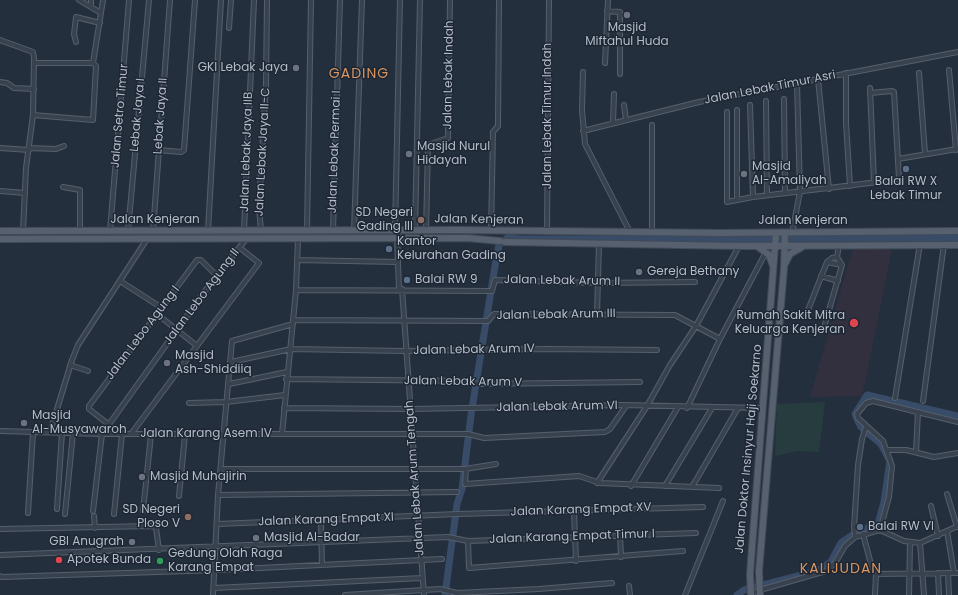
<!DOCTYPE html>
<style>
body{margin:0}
canvas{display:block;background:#242f3e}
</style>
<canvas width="958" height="595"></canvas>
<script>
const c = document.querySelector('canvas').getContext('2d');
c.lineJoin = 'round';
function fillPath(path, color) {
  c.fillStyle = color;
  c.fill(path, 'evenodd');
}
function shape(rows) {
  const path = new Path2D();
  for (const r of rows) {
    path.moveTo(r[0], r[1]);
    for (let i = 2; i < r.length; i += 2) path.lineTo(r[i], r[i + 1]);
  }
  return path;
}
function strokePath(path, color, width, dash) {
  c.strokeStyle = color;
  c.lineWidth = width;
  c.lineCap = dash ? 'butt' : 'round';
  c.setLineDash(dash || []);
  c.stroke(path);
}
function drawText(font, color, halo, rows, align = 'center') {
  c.font = font + ' Poppins,sans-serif';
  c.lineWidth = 3;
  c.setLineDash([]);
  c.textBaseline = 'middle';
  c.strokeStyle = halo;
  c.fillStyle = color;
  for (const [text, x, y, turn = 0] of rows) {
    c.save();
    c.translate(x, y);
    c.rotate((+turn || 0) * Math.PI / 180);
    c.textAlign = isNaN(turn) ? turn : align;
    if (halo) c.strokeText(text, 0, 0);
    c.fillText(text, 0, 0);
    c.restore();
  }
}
fillPath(shape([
 [853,248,892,249,862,396,810,397]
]), '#32303f');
fillPath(shape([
 [825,402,819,452,797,451,775,456,777,404]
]), '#263c3f');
strokePath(shape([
 [445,595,457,504,462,489,471,415,495,266,499,245,508,237,520,239,958,238],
 [737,595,744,590,817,571,831,562,841,543,857,532,878,524,884,502,890,461,881,444,861,427,857,419,855,414,867,395,958,416]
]), '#394c67', 7);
const minor = shape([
 [79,0,101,13],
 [91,7,91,0],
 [607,11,620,12,620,74],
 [229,28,231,0],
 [0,40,33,52,34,58,33,115,26,168,23,231],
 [76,42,74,34,76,17,100,23],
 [35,63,93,63],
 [93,63,103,0],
 [605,63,608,0],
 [949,70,956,150],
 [583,72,582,110,585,144,630,232],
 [846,73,846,123,850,186],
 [919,73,925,153],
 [818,79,829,189],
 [0,82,7,83,14,88,34,89],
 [870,88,874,182],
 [784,99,785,193],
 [766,101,767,195],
 [624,105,626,120],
 [750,105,753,197],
 [727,112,727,202,753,197,895,180,899,178,894,92,892,91,870,93],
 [33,115,93,120,96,66,93,63],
 [613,123,614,94],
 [652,125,652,233],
 [583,131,699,102,958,52],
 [0,148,29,150],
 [29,148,56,149,64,146],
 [159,150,181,152,184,150,195,0],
 [898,159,957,149],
 [63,187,80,190,80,231],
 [0,191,25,193],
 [737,200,737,110],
 [110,231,129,0],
 [128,231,149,0],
 [153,231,170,0],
 [208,231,221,0],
 [244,231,254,0],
 [261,231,259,207,266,84,267,0],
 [307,231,311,0],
 [333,231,340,0],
 [354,231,362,0],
 [395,231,400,0],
 [415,231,420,0],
 [426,231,428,145,448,138,450,0],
 [491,231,493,132,498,126,499,0],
 [547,232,549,0],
 [792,233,800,192,797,84],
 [397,238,399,289],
 [837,257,839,245],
 [297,260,398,262],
 [827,262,842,265],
 [821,276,838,281],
 [120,281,162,308],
 [402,289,424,595],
 [296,290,492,291,495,280,598,283,695,282],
 [157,314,197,346],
 [597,314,599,244],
 [806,315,827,262,832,258,837,257,842,265,825,324],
 [293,320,488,321,494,314,675,315,720,339],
 [231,362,291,349,403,351,547,349,657,350],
 [70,365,88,371],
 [286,379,469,381,478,384,640,382],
 [229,384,287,372],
 [895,398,920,244],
 [923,401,944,244],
 [189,403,226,402,285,395],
 [284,408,411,409,623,405,763,408],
 [687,408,720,339,766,252],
 [108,424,89,409,89,406,197,260,201,260,217,276],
 [0,431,102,434,468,434,484,438,605,432,610,429,626,406],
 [50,432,72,360,78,345,147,239],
 [131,434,259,263,240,248],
 [282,434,296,290,298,238],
 [887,450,906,450,934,457,958,453],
 [916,452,918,412],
 [221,469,465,469,496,464],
 [466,469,465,484,579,476,600,483,719,488],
 [597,483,647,406,670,365,696,326,739,246],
 [631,486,678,407],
 [665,486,712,408],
 [692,487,738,408],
 [947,494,957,527],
 [218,495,457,492],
 [179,496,185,435],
 [931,506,938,536],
 [57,509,62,432],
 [93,511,102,434,210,284,247,238],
 [143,511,151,435],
 [574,511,576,561],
 [28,513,33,432],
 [65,514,73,433],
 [114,514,122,434],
 [94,516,95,528],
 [321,521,322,565],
 [217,524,458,514,703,507],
 [0,529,152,526,156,528,159,550],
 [880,530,889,497,892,466,883,441,858,418,857,414,862,408,866,403,873,401,958,422],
 [880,530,904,541,920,543,958,526],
 [947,531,954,573],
 [863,534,872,568,876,574,958,573],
 [620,536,621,557],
 [855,537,854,527,858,465,862,439,866,427],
 [468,541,469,568,683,551],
 [920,543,924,595],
 [0,555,448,537,468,541,696,533],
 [938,573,939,595],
 [948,573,949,595],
 [0,576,2,577,219,570,442,559],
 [629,586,630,595],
 [214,588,422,578],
 [751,594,760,590,826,571,835,563,845,546,855,537,880,530],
 [213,595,218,495,232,341,293,324],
 [345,595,440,589,457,593,539,589,612,583],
 [685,595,723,501],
 [875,595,876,574],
 [909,595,910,543]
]);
const primary = shape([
 [0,231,460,230,721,233,958,231],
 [0,239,467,238,500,241],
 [505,242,739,246,958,245],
 [757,246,769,255,773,266],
 [785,264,790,254,802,247],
 [751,595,750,574,776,233],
 [760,595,759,571,784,268,785,233]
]);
strokePath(minor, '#565f6c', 6);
strokePath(primary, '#414a57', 8);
strokePath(minor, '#38414e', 4);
strokePath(primary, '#56606e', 6);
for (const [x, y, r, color] of [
 [627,15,4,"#6b7280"],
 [296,68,4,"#6b7280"],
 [409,154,4,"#6b7280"],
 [906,169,4,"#5c6f8a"],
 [744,174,4,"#6b7280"],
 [421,220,4,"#8d6e63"],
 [389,249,4,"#5c6f8a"],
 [639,272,4,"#6b7280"],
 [407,280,4,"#5c6f8a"],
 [854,323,5,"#e0444e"],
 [167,363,4,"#6b7280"],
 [24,423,4,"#6b7280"],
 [142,477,4,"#6b7280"],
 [188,517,4,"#8d6e63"],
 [860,527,4,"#5c6f8a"],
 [256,538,4,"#6b7280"],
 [132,542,4,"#6b7280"],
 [59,560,4,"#e0444e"],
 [160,561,4,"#2e9e5b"]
]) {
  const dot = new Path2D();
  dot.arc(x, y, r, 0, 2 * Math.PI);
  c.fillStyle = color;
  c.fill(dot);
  strokePath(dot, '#1d2633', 1.5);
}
drawText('12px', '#b4bcc9', '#1d2633', [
 ["Masjid",627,28,"center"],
 ["Miftahul Huda",627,42,"center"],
 ["GKI Lebak Jaya",288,68,"right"],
 ["Masjid Nurul",417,147],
 ["Hidayah",417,161],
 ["Masjid",752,167],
 ["Al-Amaliyah",752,181],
 ["Balai RW X",906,182,"center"],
 ["Lebak Timur",906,196,"center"],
 ["SD Negeri",413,213,"right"],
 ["Gading III",413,227,"right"],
 ["Kantor",397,242],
 ["Kelurahan Gading",397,256],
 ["Gereja Bethany",647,272],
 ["Balai RW 9",415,280],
 ["Rumah Sakit Mitra",845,316,"right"],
 ["Keluarga Kenjeran",845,330,"right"],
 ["Masjid",175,356],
 ["Ash-Shiddiiq",175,370],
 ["Masjid",32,416],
 ["Al-Musyawaroh",32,430],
 ["Masjid Muhajirin",150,477],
 ["SD Negeri",180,510,"right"],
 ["Ploso V",180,524,"right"],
 ["Balai RW VI",868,527],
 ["Masjid Al-Badar",264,538],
 ["GBI Anugrah",124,542,"right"],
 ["Gedung Olah Raga",168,554],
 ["Karang Empat",168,568],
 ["Apotek Bunda",67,560]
], 'left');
drawText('12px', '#b4bcc9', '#1d2633', [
 ["Jalan Lebak Indah",449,75,-89],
 ["Jalan Lebak Timur Asri",770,88,-11],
 ["Lebak Jaya I",138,115,-85],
 ["Jalan Setro Timur",120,116,-85],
 ["Lebak Jaya II",161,116,-86],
 ["Jalan Lebak Timur Indah",548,116,-90],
 ["Jalan Lebak Jaya IIB",247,152,-88],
 ["Jalan Lebak Jaya II-C",263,152,-87],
 ["Jalan Lebak Permai I",335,152,-88],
 ["Jalan Kenjeran",155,220],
 ["Jalan Kenjeran",479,220,1],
 ["Jalan Kenjeran",803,221],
 ["Jalan Lebak Arum II",562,281,1],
 ["Jalan Lebo Agung II",202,297,-53],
 ["Jalan Lebak Arum III",556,315,-1],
 ["Jalan Lebo Agung I",143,333,-53],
 ["Jalan Lebak Arum IV",474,350,-1],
 ["Jalan Lebak Arum V",463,382,1],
 ["Jalan Lebak Arum VI",557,407,-1],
 ["Jalan Karang Asem IV",206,434],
 ["Jalan Doktor Insinyur Haji Soekarno",749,449,-85],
 ["Jalan Lebak Arum Tengah",415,478,-94],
 ["Jalan Karang Empat XV",581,510,-2],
 ["Jalan Karang Empat XI",326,520,-2],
 ["Jalan Karang Empat Timur I",572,537,-2]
]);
c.letterSpacing = '1px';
drawText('14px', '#d59563', '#1d2633', [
 ["GADING",359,74],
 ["KALIJUDAN",841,569]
]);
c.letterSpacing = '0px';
</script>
